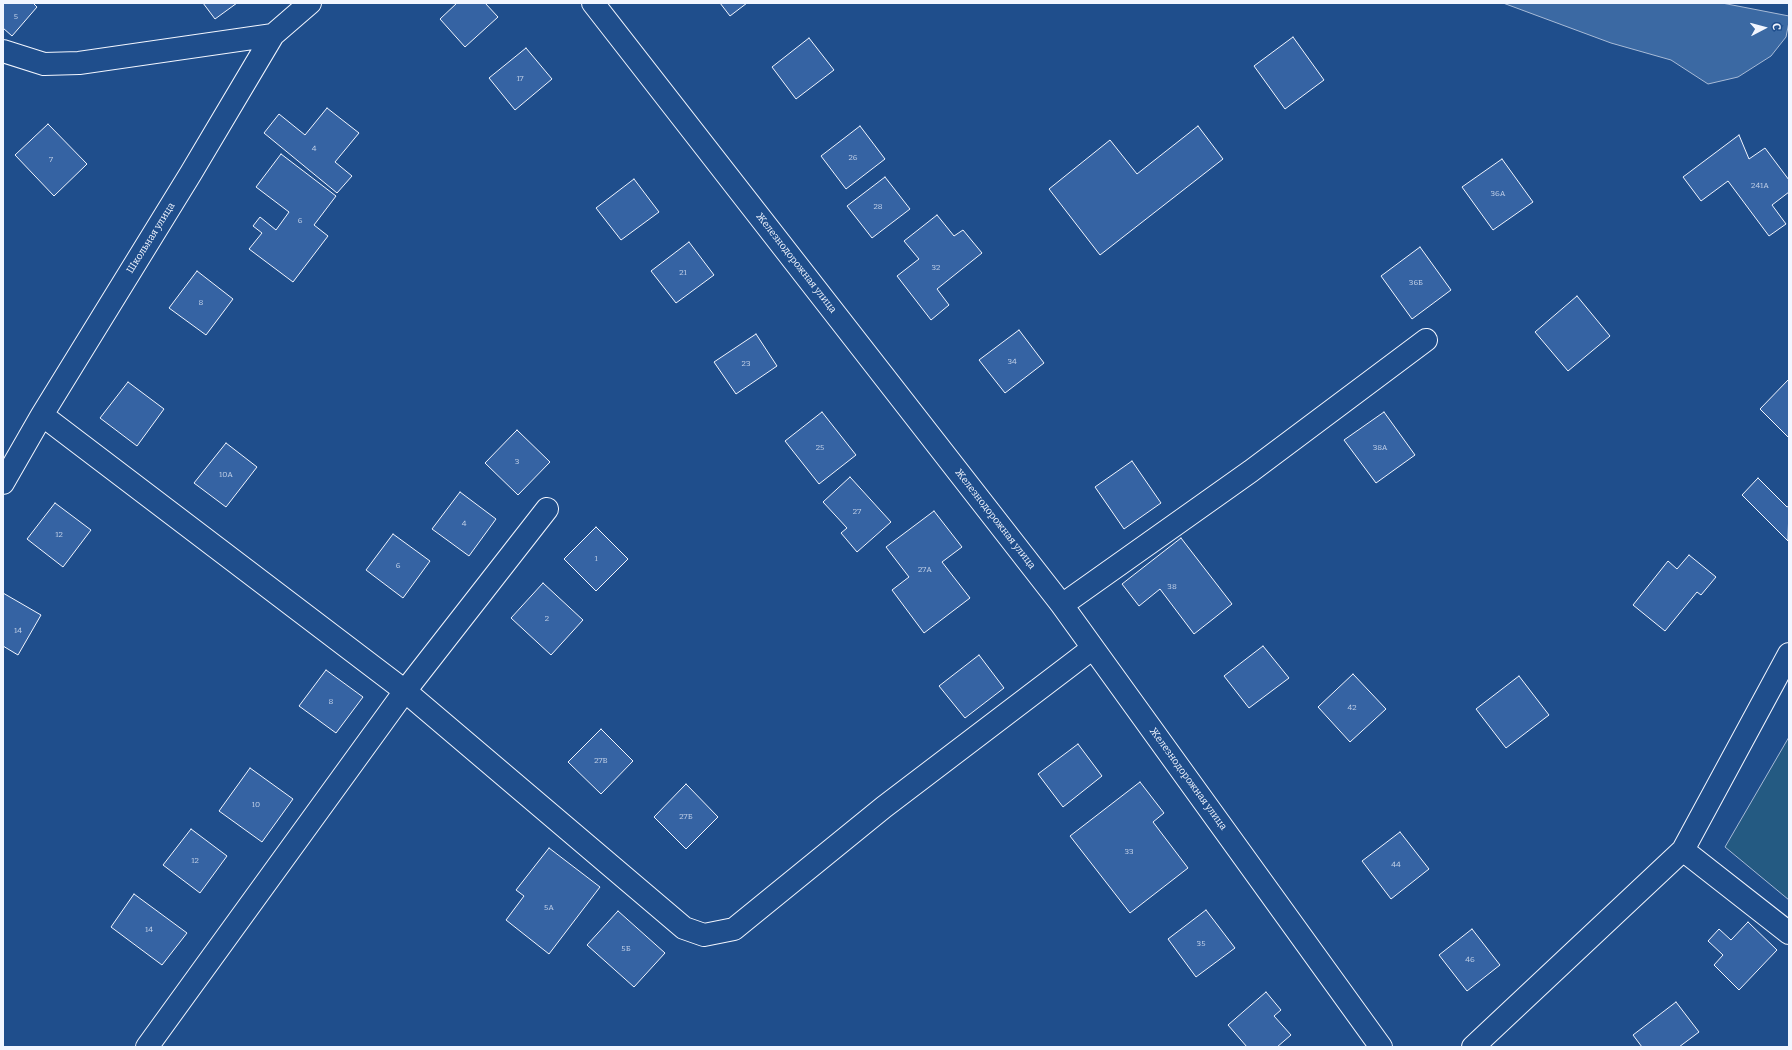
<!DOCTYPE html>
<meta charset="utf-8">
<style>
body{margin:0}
#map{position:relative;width:1792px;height:1050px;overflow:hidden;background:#1f4e8c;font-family:Bitter,serif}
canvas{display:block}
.frame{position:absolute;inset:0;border:4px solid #f2f6ff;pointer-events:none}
.north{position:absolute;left:1744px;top:8px;width:40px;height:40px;-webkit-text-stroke:3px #1f4e8c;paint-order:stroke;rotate:84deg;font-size:11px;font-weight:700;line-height:16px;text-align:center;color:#f2f6ff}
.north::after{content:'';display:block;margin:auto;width:14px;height:18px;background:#f2f6ff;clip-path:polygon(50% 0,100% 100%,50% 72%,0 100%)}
</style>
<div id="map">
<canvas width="1792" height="1050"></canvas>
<div class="frame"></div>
<div class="north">С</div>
</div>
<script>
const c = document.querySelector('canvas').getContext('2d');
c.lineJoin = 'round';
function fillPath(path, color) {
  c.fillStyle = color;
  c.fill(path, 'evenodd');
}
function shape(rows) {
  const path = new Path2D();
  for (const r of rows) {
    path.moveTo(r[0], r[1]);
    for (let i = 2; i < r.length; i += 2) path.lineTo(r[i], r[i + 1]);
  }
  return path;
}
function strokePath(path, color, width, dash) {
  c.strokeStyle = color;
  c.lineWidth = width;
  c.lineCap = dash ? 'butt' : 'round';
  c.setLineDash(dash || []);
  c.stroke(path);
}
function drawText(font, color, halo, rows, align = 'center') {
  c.font = font + ' Bitter,serif';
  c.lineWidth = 3;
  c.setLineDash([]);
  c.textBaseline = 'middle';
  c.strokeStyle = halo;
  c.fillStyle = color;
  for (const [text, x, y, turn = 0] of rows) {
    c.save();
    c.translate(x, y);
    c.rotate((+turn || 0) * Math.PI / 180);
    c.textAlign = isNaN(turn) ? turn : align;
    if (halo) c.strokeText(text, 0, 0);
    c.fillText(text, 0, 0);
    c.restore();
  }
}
const green = shape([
 [1789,737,1789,900,1725,847,1789,737]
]);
fillPath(green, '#245a82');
strokePath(green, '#a8bbd7', 1);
const water = shape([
 [1503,3,1722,3,1789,16,1789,22,1786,37,1771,56,1738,77,1708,84,1671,60,1611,43,1503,3]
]);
fillPath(water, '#3b69a3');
strokePath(water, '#a8bbd7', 1);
const building = shape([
 [3,3,33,3,37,7,12,36,3,28,3,3],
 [203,3,237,3,215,19,203,3],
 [457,3,485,3,498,17,465,47,440,19,457,3],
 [720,3,747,3,730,16,720,3],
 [1293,37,1324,80,1285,109,1254,66,1293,37],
 [809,38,834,70,796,99,772,67,809,38],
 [526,48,552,79,515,110,489,78,526,48],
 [327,108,359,133,335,162,352,176,337,193,264,133,279,114,305,135,327,108],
 [48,124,87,164,54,196,15,155,48,124],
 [860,126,885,159,846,189,821,156,860,126],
 [1198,126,1223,159,1100,255,1049,189,1110,140,1137,174,1198,126],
 [1739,135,1749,159,1765,148,1789,180,1789,192,1772,205,1786,224,1769,236,1728,181,1701,201,1683,177,1739,135],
 [281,154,336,196,314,225,328,236,293,282,249,249,262,233,253,226,260,217,276,230,289,212,256,187,281,154],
 [1502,159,1533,202,1493,230,1462,187,1502,159],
 [885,177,910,209,872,238,847,206,885,177],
 [634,179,659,212,621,240,596,208,634,179],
 [937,215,954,236,963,230,982,253,937,289,949,305,931,320,897,276,919,259,904,241,937,215],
 [689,242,714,275,676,303,651,271,689,242],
 [1420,247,1451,290,1412,319,1381,276,1420,247],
 [197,271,233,299,206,335,169,308,197,271],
 [1577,296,1610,336,1568,371,1535,332,1577,296],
 [1019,330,1044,363,1005,393,979,360,1019,330],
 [756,334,777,366,736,394,714,362,756,334],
 [1789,379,1789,438,1760,409,1789,379],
 [128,382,164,409,137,446,100,418,128,382],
 [822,412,856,455,819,484,785,441,822,412],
 [1384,412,1415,455,1376,483,1344,440,1384,412],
 [517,430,550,462,518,495,485,463,517,430],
 [226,443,257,467,226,507,194,483,226,443],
 [1132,461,1161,503,1124,529,1095,487,1132,461],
 [850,477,891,522,857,552,841,533,847,528,823,502,850,477],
 [1758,478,1787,507,1789,506,1788,541,1742,495,1758,478],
 [460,492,496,519,469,556,432,529,460,492],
 [55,503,91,530,63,567,27,539,55,503],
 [934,511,962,547,942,562,970,598,924,633,892,590,909,577,886,547,934,511],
 [596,527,628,559,596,591,564,559,596,527],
 [393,534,430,561,403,598,366,570,393,534],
 [1181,538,1232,604,1194,634,1160,589,1139,606,1122,584,1181,538],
 [1689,555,1716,577,1701,595,1697,592,1665,631,1633,605,1668,561,1677,569,1689,555],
 [543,583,583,620,551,655,511,618,543,583],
 [3,593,41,615,18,655,3,646,3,593],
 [1263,646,1289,678,1249,708,1224,676,1263,646],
 [979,655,1004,688,965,718,939,686,979,655],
 [326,670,363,697,336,733,299,706,326,670],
 [1353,674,1386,709,1350,742,1318,707,1353,674],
 [1519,676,1549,715,1506,748,1476,709,1519,676],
 [601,729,633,761,601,794,568,762,601,729],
 [1078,744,1102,776,1063,807,1038,774,1078,744],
 [250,768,293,799,262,842,219,811,250,768],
 [1140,782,1164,813,1153,822,1188,868,1130,913,1070,836,1140,782],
 [686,784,718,817,686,849,654,817,686,784],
 [191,829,227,856,200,893,163,865,191,829],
 [1400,832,1429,869,1391,899,1362,861,1400,832],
 [549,848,600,887,549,954,506,920,524,896,516,890,549,848],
 [134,894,187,933,162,965,111,927,134,894],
 [1206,910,1235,948,1196,977,1168,939,1206,910],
 [618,911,665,953,634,987,587,945,618,911],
 [1748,922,1777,950,1739,990,1714,965,1723,955,1708,941,1719,929,1731,940,1748,922],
 [1472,929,1500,965,1467,991,1439,955,1472,929],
 [1266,992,1281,1010,1274,1016,1291,1035,1277,1047,1247,1047,1228,1025,1266,992],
 [1676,1002,1699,1032,1679,1047,1642,1047,1633,1035,1676,1002]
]);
fillPath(building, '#3563a3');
strokePath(building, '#f2f6ff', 1);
const minor = shape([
 [593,3,1062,605,1381,1047],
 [3,51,44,64,79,63,273,35],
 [42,415,405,691,684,928,704,935,734,929,884,807,1093,648],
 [3,483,42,415,191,173,273,35,310,3],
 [1062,605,1251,471,1426,340],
 [1683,850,1789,933],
 [147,1047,405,691,547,509],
 [1473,1047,1683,850,1789,654]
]);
strokePath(minor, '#f2f6ff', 24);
strokePath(minor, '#1f4e8c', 22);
drawText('8px', '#c3d1e8', null, [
 ["5",16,17],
 ["17",520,79],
 ["4",314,149],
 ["26",853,158],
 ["7",51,160],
 ["241А",1760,186],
 ["36А",1498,194],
 ["28",878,207],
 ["6",300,221],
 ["32",936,268],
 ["21",683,273],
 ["36Б",1416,283],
 ["8",201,303],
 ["34",1012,362],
 ["23",746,364],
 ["25",820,448],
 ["38А",1380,448],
 ["3",517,462],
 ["10А",226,475],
 ["27",857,512],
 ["4",464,524],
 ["12",59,535],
 ["1",596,559],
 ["6",398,566],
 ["27А",925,570],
 ["38",1172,587],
 ["2",547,619],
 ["14",18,631],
 ["8",331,702],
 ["42",1352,708],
 ["27В",601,761],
 ["10",256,805],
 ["27Б",686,817],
 ["33",1129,852],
 ["12",195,861],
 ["44",1396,865],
 ["5А",549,908],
 ["14",149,930],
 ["35",1201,944],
 ["5Б",626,949],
 ["46",1470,960]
]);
drawText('10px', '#f2f6ff', '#1f4e8c', [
 ["Школьная улица",151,238,-58],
 ["Железнодорожная улица",796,263,52],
 ["Железнодорожная улица",995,519,52],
 ["Железнодорожная улица",1188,779,54]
]);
</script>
